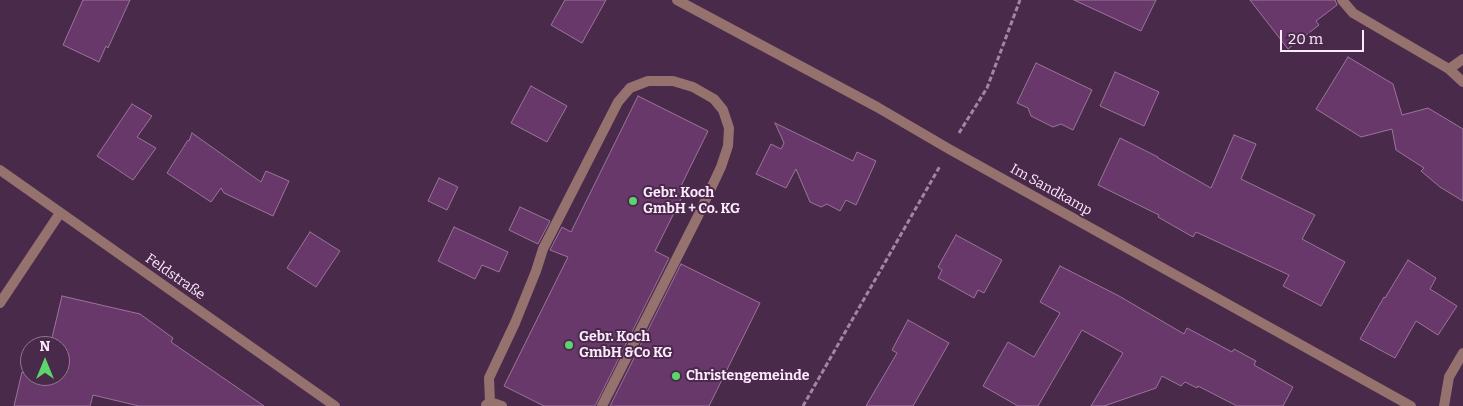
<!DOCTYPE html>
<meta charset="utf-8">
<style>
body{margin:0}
#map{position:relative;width:1463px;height:406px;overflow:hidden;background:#4a2a4a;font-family:Bitter,serif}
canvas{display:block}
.north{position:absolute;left:20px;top:336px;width:50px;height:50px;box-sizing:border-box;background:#4a2a4a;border:1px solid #927692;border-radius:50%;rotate:0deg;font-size:14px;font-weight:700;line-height:20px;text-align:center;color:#fee9fe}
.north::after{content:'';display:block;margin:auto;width:18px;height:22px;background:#5cd56d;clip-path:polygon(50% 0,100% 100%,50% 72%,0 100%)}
.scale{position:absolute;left:1280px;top:30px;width:84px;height:22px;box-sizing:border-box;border:2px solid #fee9fe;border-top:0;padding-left:6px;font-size:15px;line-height:18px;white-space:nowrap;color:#fee9fe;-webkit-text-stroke:4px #4a2a4a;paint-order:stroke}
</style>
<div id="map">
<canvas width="1463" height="406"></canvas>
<div class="north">N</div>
<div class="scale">20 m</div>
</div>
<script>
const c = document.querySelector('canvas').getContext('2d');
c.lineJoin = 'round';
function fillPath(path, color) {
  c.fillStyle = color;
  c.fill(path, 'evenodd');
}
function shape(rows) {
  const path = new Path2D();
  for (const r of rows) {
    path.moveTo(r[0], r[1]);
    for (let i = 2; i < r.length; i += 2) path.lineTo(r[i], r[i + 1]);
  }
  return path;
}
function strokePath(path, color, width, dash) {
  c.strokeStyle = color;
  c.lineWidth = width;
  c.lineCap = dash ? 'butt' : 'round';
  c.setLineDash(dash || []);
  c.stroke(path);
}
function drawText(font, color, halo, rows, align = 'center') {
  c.font = font + ' Bitter,serif';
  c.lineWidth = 4;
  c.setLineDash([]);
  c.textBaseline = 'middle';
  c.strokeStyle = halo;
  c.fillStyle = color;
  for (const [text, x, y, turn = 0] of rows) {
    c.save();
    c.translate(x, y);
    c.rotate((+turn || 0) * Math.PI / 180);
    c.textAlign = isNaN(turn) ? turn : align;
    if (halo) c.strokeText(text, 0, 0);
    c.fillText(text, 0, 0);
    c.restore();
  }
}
const building = shape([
 [83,0,130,0,108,48,106,46,99,62,63,45,83,0],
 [565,0,606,0,582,43,551,25,565,0],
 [1074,0,1156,0,1141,31,1074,0],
 [1250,0,1335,0,1337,5,1316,21,1319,25,1288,49,1250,0],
 [1348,57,1393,84,1402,115,1428,108,1463,129,1463,201,1440,187,1421,171,1424,168,1396,150,1392,129,1361,137,1316,109,1348,57],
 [1036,63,1092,90,1073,130,1061,124,1053,127,1031,116,1028,108,1017,103,1036,63],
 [1115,72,1159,92,1144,126,1100,106,1115,72],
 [531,86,567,106,547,142,511,123,531,86],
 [638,96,708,131,680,188,685,191,655,251,669,258,595,406,544,406,504,386,568,257,550,250,562,227,571,232,638,96],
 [132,104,152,116,137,137,156,148,133,180,97,156,132,104],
 [775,123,853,161,857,152,876,161,856,205,846,200,840,211,827,204,821,207,810,202,796,169,786,188,756,174,771,144,781,149,784,143,775,123],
 [192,133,261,182,266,171,289,181,273,216,224,193,221,188,211,202,167,173,188,140,189,141,192,133],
 [1234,135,1256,144,1241,179,1315,215,1302,239,1345,262,1321,306,1283,286,1289,275,1196,232,1193,237,1158,217,1159,215,1098,185,1120,138,1158,157,1158,158,1211,188,1234,135],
 [439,178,458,187,447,210,428,201,439,178],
 [520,207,550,221,538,244,509,230,520,207],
 [454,227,508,252,499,272,482,265,475,279,438,261,454,227],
 [310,232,340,251,316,287,287,268,310,232],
 [956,235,1002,260,984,293,978,290,974,298,938,278,942,270,938,267,956,235],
 [1408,260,1436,278,1430,289,1457,306,1438,335,1416,321,1395,358,1360,339,1384,297,1385,298,1408,260],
 [681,264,760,303,709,406,610,406,681,264],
 [1060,266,1119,296,1184,334,1187,328,1232,352,1234,349,1256,361,1254,365,1293,387,1283,406,1237,406,1198,386,1197,388,1185,382,1181,386,1162,376,1156,388,1104,406,1091,406,1123,353,1082,330,1038,406,1018,406,983,386,1008,342,1034,357,1060,313,1040,302,1060,266],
 [62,296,140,314,173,338,171,342,264,406,139,406,93,395,90,406,14,406,22,372,30,374,30,376,60,376,60,346,50,346,62,296],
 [908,320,949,343,913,406,866,406,897,353,892,350,908,320]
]);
fillPath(building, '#69386a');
strokePath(building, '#99759a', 1);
strokePath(shape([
 [959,133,987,88,1020,0],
 [803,406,940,166]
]), '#a186a1', 3, [5, 2.5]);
strokePath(shape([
 [1342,0,1353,13,1449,69],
 [1463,59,1449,69,1463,82],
 [490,402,489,378,515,323,536,271,543,249,618,102,630,88,648,81,673,81,693,87,714,99,723,110,729,128,728,146,721,167,698,216,602,406],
 [486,405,490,402,502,406]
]), '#95726e', 10);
strokePath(shape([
 [677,0,877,107,949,149,1411,406],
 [0,170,335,406],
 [0,303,60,213],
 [1444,406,1449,377,1463,353]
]), '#95726e', 10);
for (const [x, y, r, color] of [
 [633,201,5,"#5cd56d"],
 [569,345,5,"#5cd56d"],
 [676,376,5,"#5cd56d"]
]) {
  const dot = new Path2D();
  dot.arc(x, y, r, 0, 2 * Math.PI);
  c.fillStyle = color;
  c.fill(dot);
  strokePath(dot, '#4a2a4a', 2);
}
drawText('14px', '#fee9fe', '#4a2a4a', [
 ["Im Sandkamp",1051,190,29],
 ["Feldstraße",175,277,35]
]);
drawText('bold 14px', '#fee9fe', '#4a2a4a', [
 ["Gebr. Koch",643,193],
 ["GmbH + Co. KG",643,209],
 ["Gebr. Koch",579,337],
 ["GmbH &Co KG",579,353],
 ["Christengemeinde",686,376]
], 'left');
</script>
